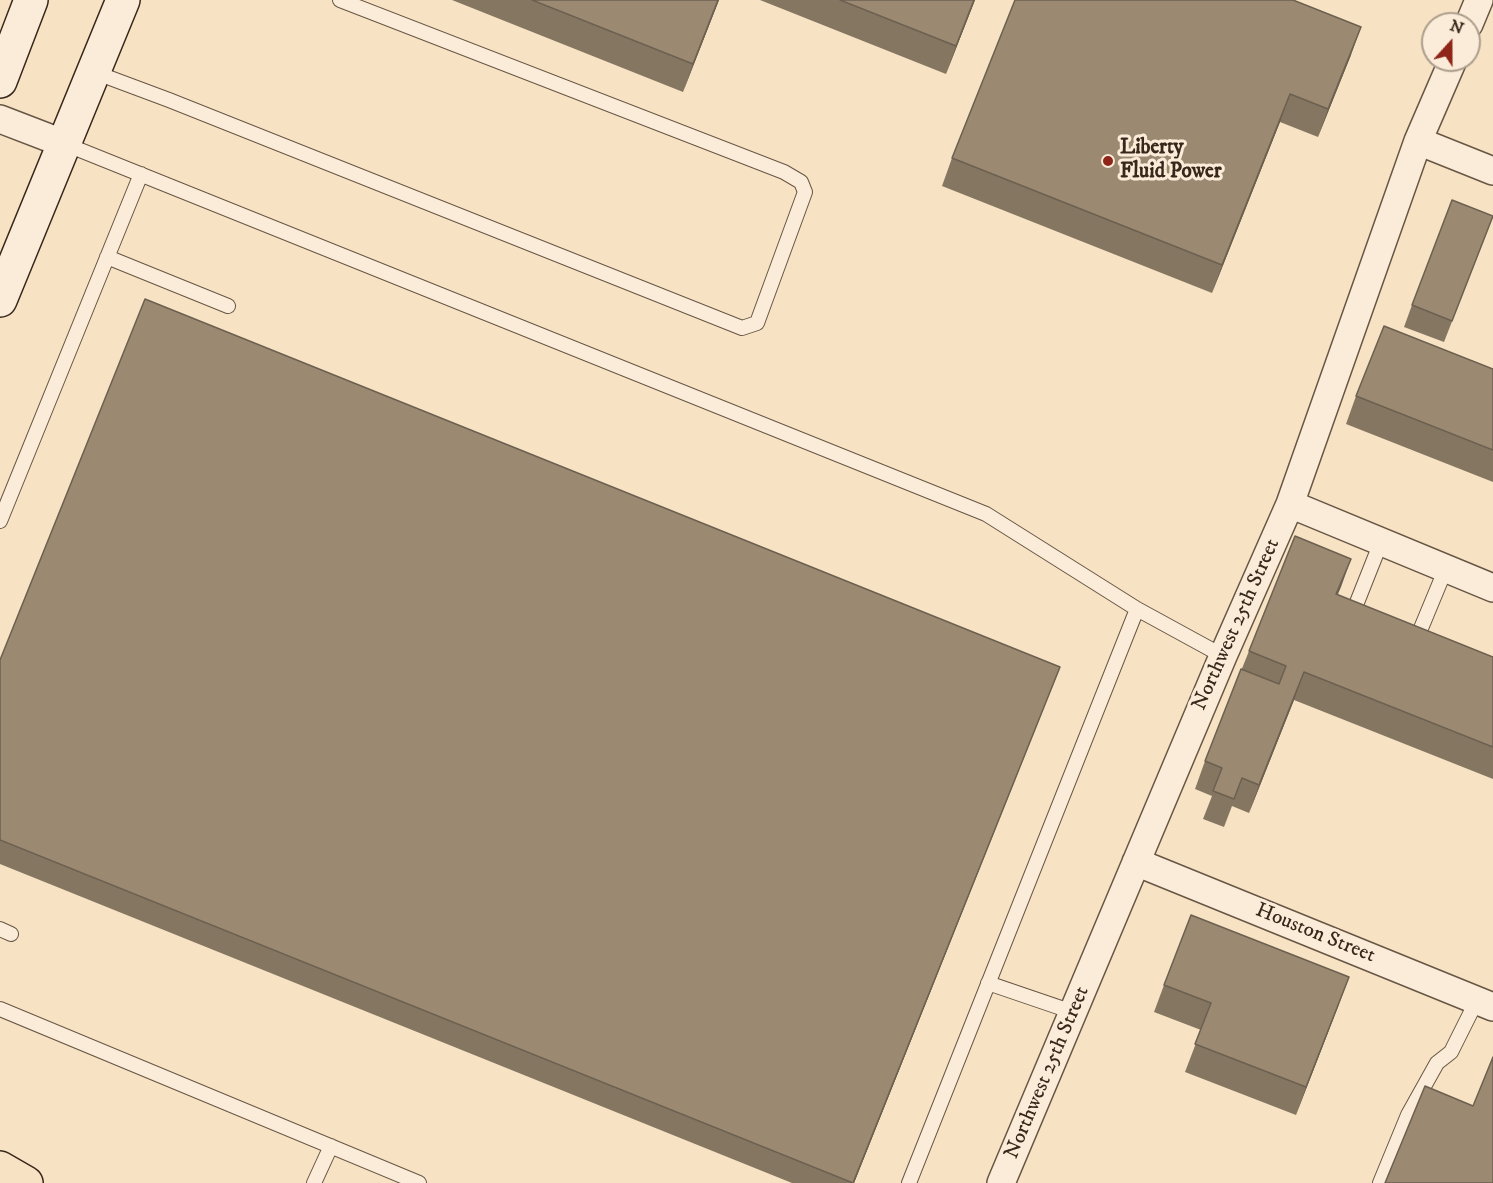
<!DOCTYPE html>
<style>
body{margin:0}
#map{position:relative;width:1493px;height:1183px;overflow:hidden;background:#f7e2c3;font-family:"IM FELL DW Pica",serif}
canvas{display:block}
.north{position:absolute;left:1421px;top:12px;width:60px;height:60px;box-sizing:border-box;background:#faecd8;border:2px solid #ac9e8c;border-radius:50%;rotate:21deg;font-size:16px;font-weight:700;line-height:24px;text-align:center;color:#38281b}
.north::after{content:'';display:block;margin:auto;width:21px;height:27px;background:#8f2418;clip-path:polygon(50% 0,100% 100%,50% 72%,0 100%)}
</style>
<div id="map">
<canvas width="1493" height="1183"></canvas>
<div class="north">N</div>
</div>
<script>
const c = document.querySelector('canvas').getContext('2d');
c.lineJoin = 'round';
function shape(rows) {
  const path = new Path2D();
  for (const r of rows) {
    path.moveTo(r[0], r[1]);
    for (let i = 2; i < r.length; i += 2) path.lineTo(r[i], r[i + 1]);
  }
  return path;
}
function strokePath(path, color, width, dash) {
  c.strokeStyle = color;
  c.lineWidth = width;
  c.lineCap = dash ? 'butt' : 'round';
  c.setLineDash(dash || []);
  c.stroke(path);
}
function fillPath(path, color) {
  c.fillStyle = color;
  c.fill(path, 'evenodd');
}
function drawText(font, color, halo, rows, align = 'center') {
  c.font = font + ' "IM FELL DW Pica",serif';
  c.lineWidth = 6;
  c.setLineDash([]);
  c.textBaseline = 'middle';
  c.strokeStyle = halo;
  c.fillStyle = color;
  for (const [text, x, y, turn = 0] of rows) {
    c.save();
    c.translate(x, y);
    c.rotate((+turn || 0) * Math.PI / 180);
    c.textAlign = isNaN(turn) ? turn : align;
    if (halo) c.strokeText(text, 0, 0);
    c.fillText(text, 0, 0);
    c.restore();
  }
}
const lane = shape([
 [94,72,169,100,742,328,757,323,805,192,801,182,784,172,340,0],
 [65,144,986,514,1137,609,1223,656],
 [107,257,228,306],
 [0,521,141,174],
 [1352,615,1381,542],
 [1417,638,1446,568],
 [0,929,11,934],
 [988,983,1073,1012],
 [0,1009,419,1183],
 [314,1183,331,1146],
 [909,1183,1137,609],
 [1380,1183,1408,1115,1437,1063,1451,1052,1477,1000]
]);
const street = shape([
 [1469,24,1479,0],
 [0,119,65,144],
 [1418,141,1493,171],
 [1290,504,1493,588],
 [1136,862,1493,1007],
 [1001,1183,1223,656,1290,504,1418,141,1453,60]
]);
const secondary = shape([
 [0,81,31,0],
 [0,300,123,0]
]);
const primary = shape([
 [0,1168,26,1183]
]);
strokePath(lane, '#685645', 16);
strokePath(street, '#685645', 30);
strokePath(secondary, '#38281b', 36);
strokePath(primary, '#38281b', 36);
strokePath(lane, '#faecd8', 14);
strokePath(street, '#faecd8', 27);
strokePath(secondary, '#faecd8', 33);
strokePath(primary, '#f7e2c3', 33);
fillPath(shape([
 [452,0,719,0,683,92],
 [760,0,975,0,946,74],
 [1351,55,1318,137,1280,122,1212,293,942,186,952,158],
 [1485,237,1444,342,1404,327,1412,305],
 [1493,369,1493,482,1346,424,1356,396],
 [1337,595,1493,657,1493,779,1294,700,1249,813,1232,806,1224,827,1203,819,1212,796,1195,789,1205,761,1249,651],
 [0,660,1060,667,854,1183,792,1183,0,864],
 [1164,985,1339,1004,1296,1115,1185,1072,1201,1030,1154,1012]
]), '#857662');
fillPath(shape([
 [718,0,719,0,683,92,693,64],
 [974,0,975,0,946,74,956,46],
 [1361,27,1351,55,1318,137,1328,109],
 [1290,94,1280,122,1212,293,1222,265],
 [1351,559,1341,587,1326,622,1336,594],
 [1060,667,854,1183,853,1183],
 [1304,672,1294,700,1249,813,1259,785],
 [1349,977,1339,1004,1296,1115,1306,1087]
]), '#6c6050');
const building = shape([
 [532,0,718,0,693,64,532,0],
 [840,0,974,0,956,46,840,0],
 [1015,0,1293,0,1361,27,1328,109,1290,94,1222,265,952,158,1015,0],
 [1452,200,1493,216,1452,321,1412,305,1452,200],
 [145,299,1060,667,853,1183,0,840,0,660,145,299],
 [1384,326,1493,369,1493,450,1356,396,1384,326],
 [1295,536,1351,559,1336,594,1493,657,1493,747,1304,672,1259,785,1242,778,1234,799,1213,791,1222,768,1205,761,1241,669,1279,684,1286,666,1249,651,1295,536],
 [1191,915,1349,977,1306,1087,1195,1044,1211,1003,1164,985,1191,915],
 [1493,1057,1493,1183,1385,1183,1425,1086,1473,1106,1493,1057]
]);
fillPath(building, '#9b8972');
strokePath(building, '#6c6050', 1.5);
for (const [x, y, r, color] of [
 [1108,161,6,"#8f2418"]
]) {
  const dot = new Path2D();
  dot.arc(x, y, r, 0, 2 * Math.PI);
  c.fillStyle = color;
  c.fill(dot);
  strokePath(dot, '#faecd8', 2);
}
drawText('bold 21px', '#38281b', '#faecd8', [
 ["Liberty",1120,149],
 ["Fluid Power",1120,173]
], 'left');
drawText('21px', '#38281b', '#faecd8', [
 ["Northwest 25th Street",1237,625,-66],
 ["Houston Street",1315,934,22],
 ["Northwest 25th Street",1048,1073,-67]
]);
</script>
